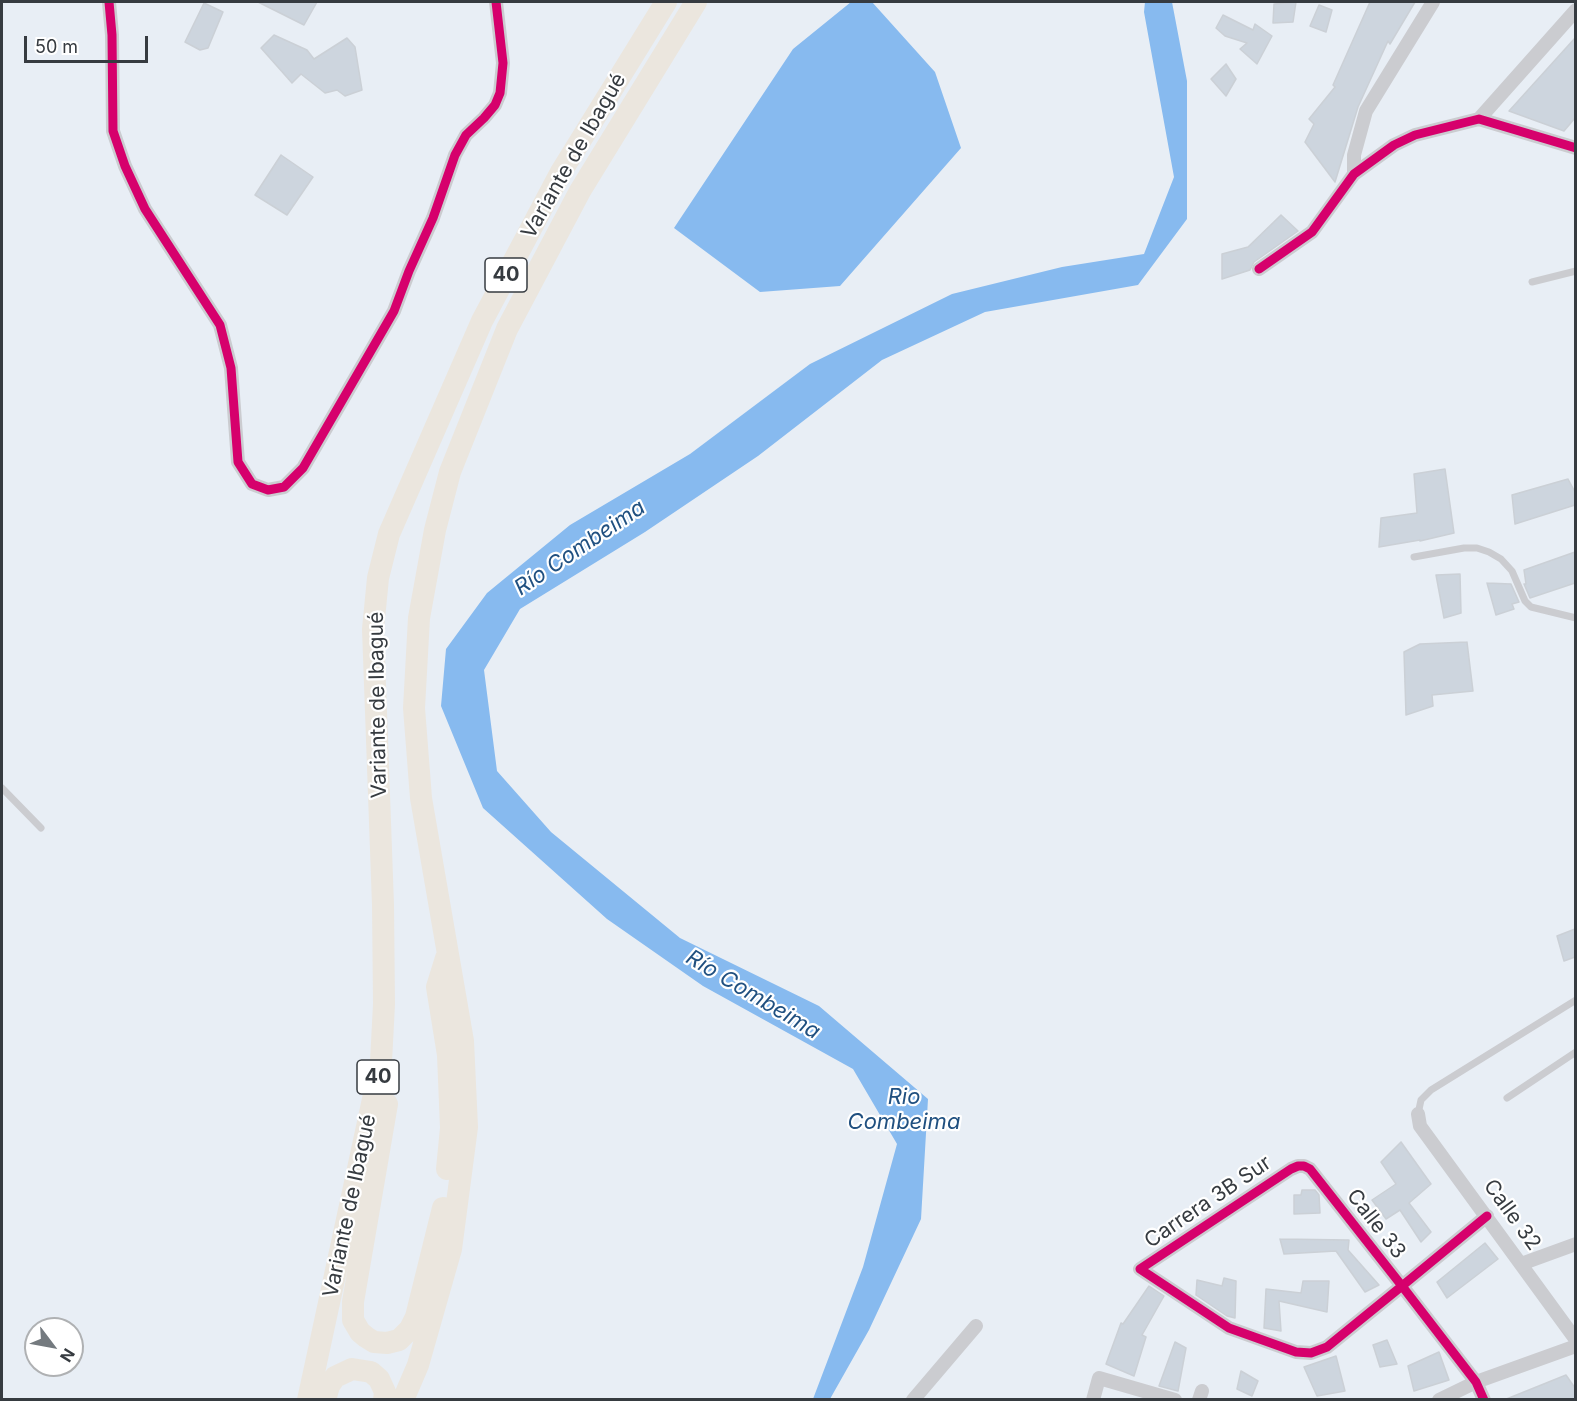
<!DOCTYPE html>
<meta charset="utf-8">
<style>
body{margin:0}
#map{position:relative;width:1577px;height:1401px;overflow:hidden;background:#e8eef5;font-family:Inter,sans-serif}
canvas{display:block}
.frame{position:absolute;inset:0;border:3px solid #363b40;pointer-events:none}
.north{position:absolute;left:24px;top:1317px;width:60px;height:60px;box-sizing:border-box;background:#fff;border:2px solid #afb1b3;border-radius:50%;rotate:122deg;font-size:16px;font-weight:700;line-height:24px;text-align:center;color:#363b40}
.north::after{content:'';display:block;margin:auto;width:21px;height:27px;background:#747a7f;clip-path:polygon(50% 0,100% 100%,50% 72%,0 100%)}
.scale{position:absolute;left:24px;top:36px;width:124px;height:27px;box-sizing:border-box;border:3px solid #363b40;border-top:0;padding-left:8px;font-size:18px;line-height:21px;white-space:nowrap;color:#363b40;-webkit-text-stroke:4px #fff;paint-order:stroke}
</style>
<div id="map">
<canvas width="1577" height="1401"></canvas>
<div class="frame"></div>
<div class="north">N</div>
<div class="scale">50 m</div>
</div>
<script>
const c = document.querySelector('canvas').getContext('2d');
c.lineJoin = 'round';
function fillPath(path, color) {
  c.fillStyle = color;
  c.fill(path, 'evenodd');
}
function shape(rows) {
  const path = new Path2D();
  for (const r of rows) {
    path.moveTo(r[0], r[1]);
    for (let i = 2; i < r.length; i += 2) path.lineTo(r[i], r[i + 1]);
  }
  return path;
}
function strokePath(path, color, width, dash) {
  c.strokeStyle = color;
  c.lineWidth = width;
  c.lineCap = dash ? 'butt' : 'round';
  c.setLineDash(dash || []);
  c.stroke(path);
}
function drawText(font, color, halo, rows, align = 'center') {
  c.font = font + ' Inter,sans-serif';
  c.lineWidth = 4.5;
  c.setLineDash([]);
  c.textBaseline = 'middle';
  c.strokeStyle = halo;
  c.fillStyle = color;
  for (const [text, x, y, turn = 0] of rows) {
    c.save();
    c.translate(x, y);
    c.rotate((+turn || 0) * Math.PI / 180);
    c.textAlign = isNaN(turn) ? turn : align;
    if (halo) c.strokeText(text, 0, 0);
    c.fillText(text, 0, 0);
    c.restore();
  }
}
fillPath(shape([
 [851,2,872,2,935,72,961,148,840,286,760,292,674,228,793,49],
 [1145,2,1172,2,1187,81,1187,219,1138,285,985,312,882,360,758,456,645,532,520,609,484,670,497,771,551,832,680,938,819,1006,928,1099,921,1219,869,1330,830,1399,813,1399,863,1267,897,1144,853,1069,703,986,607,919,483,808,441,706,446,649,487,593,570,525,690,454,810,364,952,294,1062,267,1144,254,1174,177,1144,12]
]), '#87baef');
const building = shape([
 [258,2,317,2,304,25,258,2],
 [1296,2,1293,22,1273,23,1274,4,1296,2],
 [1370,2,1415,2,1390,44,1388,41,1358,107,1335,182,1305,142,1314,124,1309,119,1335,87,1333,85,1370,2],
 [204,3,223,12,208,48,200,50,185,42,204,3],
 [1319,5,1332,10,1326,32,1310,26,1319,5],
 [1223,15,1253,30,1255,24,1272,36,1257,64,1240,49,1247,43,1225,36,1216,28,1223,15],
 [274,35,307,50,314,59,347,38,355,47,362,90,345,96,337,90,325,93,301,74,292,83,261,48,274,35],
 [1575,38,1575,118,1564,131,1509,111,1575,38],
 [1226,64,1236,79,1226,96,1211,79,1226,64],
 [281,155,313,177,287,215,255,195,281,155],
 [1281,215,1298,231,1254,262,1250,270,1222,279,1222,254,1248,247,1281,215],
 [1445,469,1454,533,1420,541,1420,540,1379,547,1381,518,1417,513,1414,474,1445,469],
 [1568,479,1575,492,1575,505,1515,524,1512,495,1568,479],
 [1575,552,1575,583,1530,598,1524,584,1526,584,1524,570,1575,552],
 [1460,574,1461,613,1444,618,1436,575,1460,574],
 [1487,583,1511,584,1519,602,1512,604,1514,609,1496,615,1487,583],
 [1467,642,1473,691,1432,695,1433,706,1406,715,1404,652,1420,644,1467,642],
 [1575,929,1575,957,1564,961,1557,936,1575,929],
 [1401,1142,1431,1184,1409,1203,1431,1232,1421,1242,1400,1210,1386,1219,1372,1200,1396,1184,1381,1162,1401,1142],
 [1302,1190,1315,1190,1319,1195,1320,1213,1294,1214,1294,1195,1301,1195,1302,1190],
 [1280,1239,1349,1240,1348,1250,1379,1285,1365,1292,1336,1251,1284,1254,1280,1239],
 [1485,1243,1498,1259,1447,1298,1437,1282,1485,1243],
 [1224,1278,1236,1281,1235,1318,1227,1316,1196,1295,1197,1280,1222,1286,1224,1278],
 [1303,1281,1329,1281,1327,1312,1279,1301,1281,1331,1264,1328,1266,1289,1301,1293,1303,1281],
 [1149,1286,1164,1296,1142,1335,1146,1337,1134,1376,1106,1364,1121,1323,1123,1324,1149,1286],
 [1387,1340,1397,1364,1380,1367,1373,1345,1387,1340],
 [1175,1342,1186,1348,1178,1391,1159,1386,1175,1342],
 [1439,1352,1449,1380,1414,1391,1408,1366,1439,1352],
 [1336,1356,1345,1391,1317,1396,1304,1367,1336,1356],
 [1241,1371,1258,1381,1252,1396,1237,1389,1241,1371],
 [1566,1375,1575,1388,1575,1400,1504,1400,1566,1375]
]);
fillPath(building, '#cdd5de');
strokePath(building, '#cbd0d6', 1.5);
strokePath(shape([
 [1532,282,1576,271],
 [1414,557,1464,548,1477,548,1489,552,1501,559,1512,571,1525,601,1531,607,1576,618],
 [2,788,41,828],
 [1507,1098,1576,1052],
 [1418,1114,1421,1100,1431,1090,1576,1000]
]), '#cbccd0', 7);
strokePath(shape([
 [109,2,112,35,113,131,125,166,145,209,220,325,231,368,238,462,252,484,268,490,284,487,303,468,394,311,409,271,433,218,455,155,466,135,484,118,495,105,500,93,503,63,496,2],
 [1479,119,1576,10],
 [1354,174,1354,155,1366,111,1433,2],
 [1259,269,1312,232,1354,174,1394,145,1415,135,1479,119,1576,148],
 [1418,1114,1420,1126,1576,1340],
 [1521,1264,1576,1244],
 [913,1400,976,1326],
 [1093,1400,1099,1378,1175,1400],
 [1199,1400,1202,1391],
 [1439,1400,1476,1382,1576,1346],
 [1484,1400,1476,1382,1402,1286,1310,1169,1304,1166,1298,1166,1291,1169,1140,1269,1229,1328,1296,1352,1311,1353,1327,1347,1402,1286,1487,1216]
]), '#cbccd0', 14);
strokePath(shape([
 [446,958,437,987,448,1055,451,1128,447,1169],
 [387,1104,353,1302,353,1320,360,1332,366,1337,374,1342,387,1343,399,1340,410,1329,416,1317,443,1208],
 [308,1400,381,1062,384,1004,383,905,373,629,378,578,389,534,482,321,561,172,666,2],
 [325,1400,329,1386,335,1377,352,1369,371,1372,379,1379,385,1392,384,1400],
 [403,1400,418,1365,451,1249,467,1127,463,1041,421,798,414,708,419,618,435,530,450,472,507,329,580,191,696,2]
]), '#ebe6de', 22);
strokePath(shape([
 [109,2,112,35,113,131,125,166,145,209,220,325,231,368,238,462,252,484,268,490,284,487,303,468,394,311,409,271,433,218,455,155,466,135,484,118,495,105,500,93,503,63,496,2],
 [1259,269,1312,232,1354,174,1394,145,1415,135,1479,119,1576,148],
 [1484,1400,1476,1382,1402,1286,1310,1169,1304,1166,1298,1166,1291,1169,1140,1269,1229,1328,1296,1352,1311,1353,1327,1347,1402,1286,1487,1216]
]), '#d6006c', 9);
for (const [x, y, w] of [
 [506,275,42],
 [378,1077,42]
]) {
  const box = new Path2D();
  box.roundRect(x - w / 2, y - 17, w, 34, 4.5);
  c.fillStyle = '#fff';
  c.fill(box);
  strokePath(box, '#363b40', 1.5);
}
drawText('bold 20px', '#363b40', null, [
 ["40",506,275],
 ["40",378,1077]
]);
drawText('21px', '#363b40', '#fff', [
 ["Variante de Ibagué",574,156,-60],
 ["Variante de Ibagué",378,705,-91],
 ["Carrera 3B Sur",1208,1202,-34],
 ["Variante de Ibagué",350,1206,-78],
 ["Calle 32",1512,1215,54],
 ["Calle 33",1376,1224,52]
]);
drawText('italic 22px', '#205080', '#fff', [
 ["Río Combeima",580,548,-34],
 ["Río Combeima",753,995,31],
 ["Rio",904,1097],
 ["Combeima",904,1122]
]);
</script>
